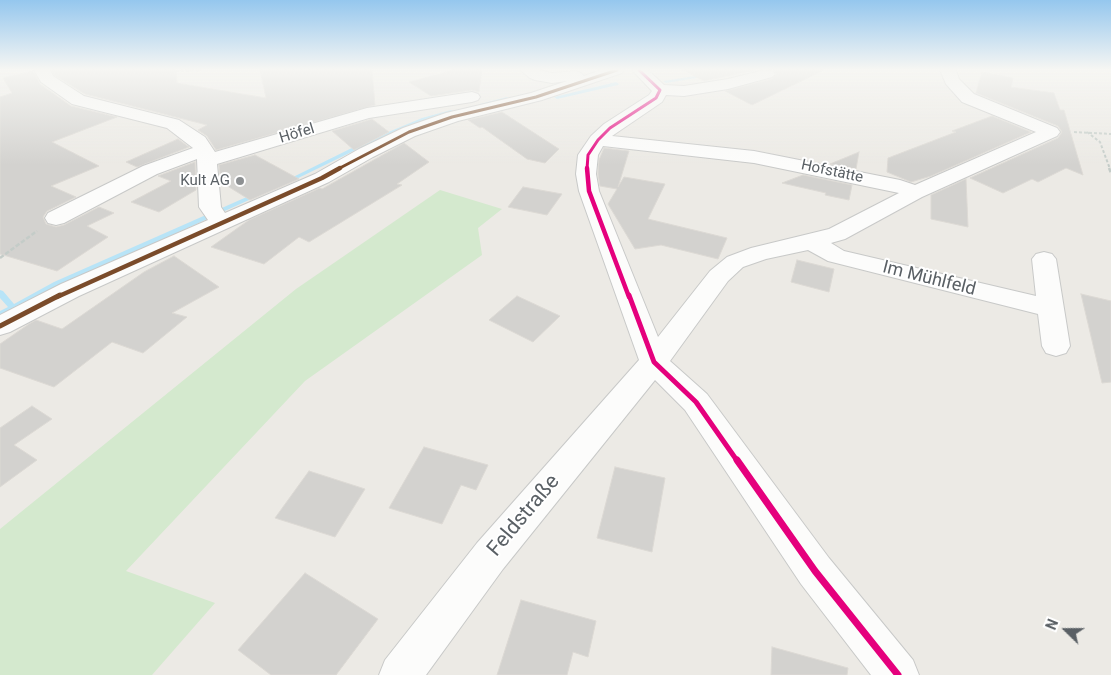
<!DOCTYPE html>
<meta charset="utf-8">
<style>
body{margin:0}
#map{position:relative;width:1111px;height:675px;overflow:hidden;background:#eceae5;font-family:Roboto,sans-serif}
canvas{display:block}
.north{position:absolute;left:1041px;top:605px;width:50px;height:50px;-webkit-text-stroke:4px #fff;paint-order:stroke;rotate:292deg;font-size:14px;font-weight:700;line-height:20px;text-align:center;color:#5a6065}
.north::after{content:'';display:block;margin:auto;width:18px;height:22px;background:#5a6065;clip-path:polygon(50% 0,100% 100%,50% 72%,0 100%)}
</style>
<div id="map">
<canvas width="1111" height="675"></canvas>
<div class="north">N</div>
</div>
<script>
const c = document.querySelector('canvas').getContext('2d');
c.lineJoin = 'round';
function fillPath(path, color) {
  c.fillStyle = color;
  c.fill(path, 'evenodd');
}
function shape(rows) {
  const path = new Path2D();
  for (const r of rows) {
    path.moveTo(r[0], r[1]);
    for (let i = 2; i < r.length; i += 2) path.lineTo(r[i], r[i + 1]);
  }
  return path;
}
function strokePath(path, color, width, dash) {
  c.strokeStyle = color;
  c.lineWidth = width;
  c.lineCap = dash ? 'butt' : 'round';
  c.setLineDash(dash || []);
  c.stroke(path);
}
function drawText(font, color, halo, rows, align = 'center') {
  c.font = font + ' Roboto,sans-serif';
  c.lineWidth = 4;
  c.setLineDash([]);
  c.textBaseline = 'middle';
  c.strokeStyle = halo;
  c.fillStyle = color;
  for (const [text, x, y, turn = 0] of rows) {
    c.save();
    c.translate(x, y);
    c.rotate((+turn || 0) * Math.PI / 180);
    c.textAlign = isNaN(turn) ? turn : align;
    if (halo) c.strokeText(text, 0, 0);
    c.fillText(text, 0, 0);
    c.restore();
  }
}
fillPath(shape([
 [440,190,502,209,478,228,482,255,305,381,126,571,215,603,152,675,0,675,0,529,296,289]
]), '#d4e9ce');
fillPath(shape([
 [707,74,709,75,709,76,666,83,663,81,707,74],
 [616,82,619,84,618,85,557,99,554,97,616,82],
 [507,97,509,98,509,100,483,106,480,104,507,97],
 [451,110,453,111,453,113,426,120,366,145,288,183,286,184,283,182,362,143,422,118,451,110],
 [258,192,260,193,260,195,60,286,0,318,0,311,8,307,0,298,0,290,3,291,14,304,54,282,258,192]
]), '#b8e4f7');
const building = shape([
 [52,70,176,70,177,83,266,98,260,70,372,70,375,105,216,150,207,136,198,130,207,125,85,94,54,75,52,70],
 [454,70,482,70,479,92,472,90,431,96,409,82,454,70],
 [683,70,755,70,704,81,683,70],
 [774,70,824,70,752,105,725,91,772,79,777,74,774,70],
 [33,71,40,84,71,106,117,117,52,142,99,166,51,186,76,197,47,211,43,217,46,224,56,227,64,225,99,207,114,213,87,226,108,237,57,271,0,254,0,97,12,93,3,78,33,71],
 [982,72,1013,78,1011,87,1054,93,1060,110,1064,110,1083,175,1066,168,1038,182,1032,179,1003,193,970,178,1058,138,1062,132,1058,126,976,93,982,72],
 [502,112,559,149,545,163,527,159,482,127,480,128,468,120,502,112],
 [992,116,1031,132,931,176,911,182,887,172,888,158,956,132,952,131,992,116],
 [372,119,389,132,354,150,332,131,372,119],
 [178,139,189,147,137,167,126,162,178,139],
 [404,143,429,162,397,184,402,185,309,242,299,237,264,264,211,247,249,220,320,188,322,189,404,143],
 [604,148,629,151,618,187,624,177,665,184,648,219,727,238,718,259,661,245,635,249,608,204,617,189,600,186,598,174,599,160,604,148],
 [859,152,856,169,830,164,859,152],
 [255,155,299,179,250,200,221,182,219,165,255,155],
 [195,162,196,190,159,212,131,202,171,181,158,176,195,162],
 [803,175,852,185,849,200,825,195,826,193,782,183,803,175],
 [966,179,968,227,931,219,931,195,966,179],
 [523,187,562,194,547,215,508,207,523,187],
 [174,256,219,287,172,313,187,317,143,353,112,342,54,387,0,368,0,344,29,324,36,320,62,329,144,272,174,256],
 [797,260,834,269,829,292,791,282,797,260],
 [1081,294,1111,301,1111,382,1102,383,1081,294],
 [517,296,560,316,533,342,489,320,517,296],
 [32,406,52,419,14,445,37,460,0,487,0,428,32,406],
 [424,447,488,465,476,490,461,485,442,524,389,508,424,447],
 [615,467,665,478,652,552,597,538,615,467],
 [309,471,365,489,335,537,275,518,309,471],
 [305,573,378,619,336,675,271,675,238,650,305,573],
 [521,600,596,621,588,657,573,652,567,675,497,675,521,600],
 [772,647,848,668,847,675,771,675,772,647]
]);
fillPath(building, '#d3d2cf');
strokePath(building, '#dcd9d4', 1);
const minor = shape([
 [34,70,50,70,53,76,84,96,179,120,205,137,215,152,367,108,472,92,478,94,480,97,478,100,472,102,369,118,217,164,221,207,225,213,315,174,359,149,403,128,446,113,531,93,567,81,552,83,535,80,530,78,520,70,538,70,552,73,576,71,581,73,584,76,601,70,624,70,622,73,542,100,458,121,415,136,373,157,329,182,79,296,10,332,0,335,0,315,61,284,208,220,199,207,197,159,157,174,64,223,56,225,48,223,45,218,48,213,143,166,193,148,167,128,72,104,41,82,34,70],
 [632,70,648,70,664,85,684,86,728,79,764,70,772,71,775,74,772,77,728,89,684,96,666,95,662,102,612,136,754,151,900,180,915,185,1036,132,962,102,946,84,940,70,956,70,959,79,974,94,1057,128,1060,132,1057,136,922,197,845,239,831,243,844,251,1036,296,1032,259,1036,254,1044,252,1052,254,1056,259,1070,346,1066,353,1056,356,1046,353,1042,346,1038,314,828,261,808,250,766,259,743,267,728,281,670,361,707,394,829,558,913,660,919,675,871,675,801,584,685,410,655,380,503,569,426,675,379,675,385,660,477,543,639,360,579,191,576,174,578,155,591,136,604,124,649,95,652,91,632,70],
 [603,146,754,163,899,193,829,229,751,248,727,257,710,271,658,337,599,191,596,174,598,155,603,146]
]);
strokePath(minor, '#c8c9c8', 2);
strokePath(shape([
 [151,70,160,72,202,70],
 [1074,132,1111,134],
 [1087,132,1100,142,1110,169]
]), '#c4ccc8', 2, [3, 2]);
strokePath(shape([
 [1109,168,1111,173],
 [0,258,37,231]
]), '#c4ccc8', 2.5, [4.5, 2]);
fillPath(minor, '#fcfcfb');
strokePath(shape([
 [587,169,588,155,598,140,610,128,656,98,660,90,639,70]
]), '#e5007d', 3);
strokePath(shape([
 [587,168,589,191,629,297]
]), '#e5007d', 4.5);
strokePath(shape([
 [629,295,654,362,696,402,738,462]
]), '#e5007d', 5);
strokePath(shape([
 [737,460,815,571,898,675]
]), '#e5007d', 7);
strokePath(shape([
 [338,169,409,132,452,117,536,97,617,70]
]), '#7a4b2a', 3);
strokePath(shape([
 [57,297,322,178,340,168]
]), '#7a4b2a', 4.5);
strokePath(shape([
 [0,326,60,295]
]), '#7a4b2a', 5);
const sky = c.createLinearGradient(0, 0, 0, 165);
sky.addColorStop(0, '#95c7ee');
sky.addColorStop(0.42, '#f6f6f3');
sky.addColorStop(1, '#f6f6f300');
c.fillStyle = sky;
c.fillRect(0, 0, 1111, 165);
for (const [x, y, r, color] of [
 [240,181,5,"#8d9092"]
]) {
  const dot = new Path2D();
  dot.arc(x, y, r, 0, 2 * Math.PI);
  c.fillStyle = color;
  c.fill(dot);
  strokePath(dot, '#fff', 2);
}
drawText('15px', '#5a6065', '#fff', [
 ["Höfel",297,134,-17],
 ["Hofstätte",832,172,12]
]);
drawText('15px', '#5a6065', '#fff', [
 ["Kult AG",230,181]
], 'right');
drawText('18px', '#5a6065', '#fff', [
 ["Im Mühlfeld",929,279,14]
]);
drawText('21px', '#5a6065', '#fff', [
 ["Feldstraße",524,516,-50]
]);
</script>
